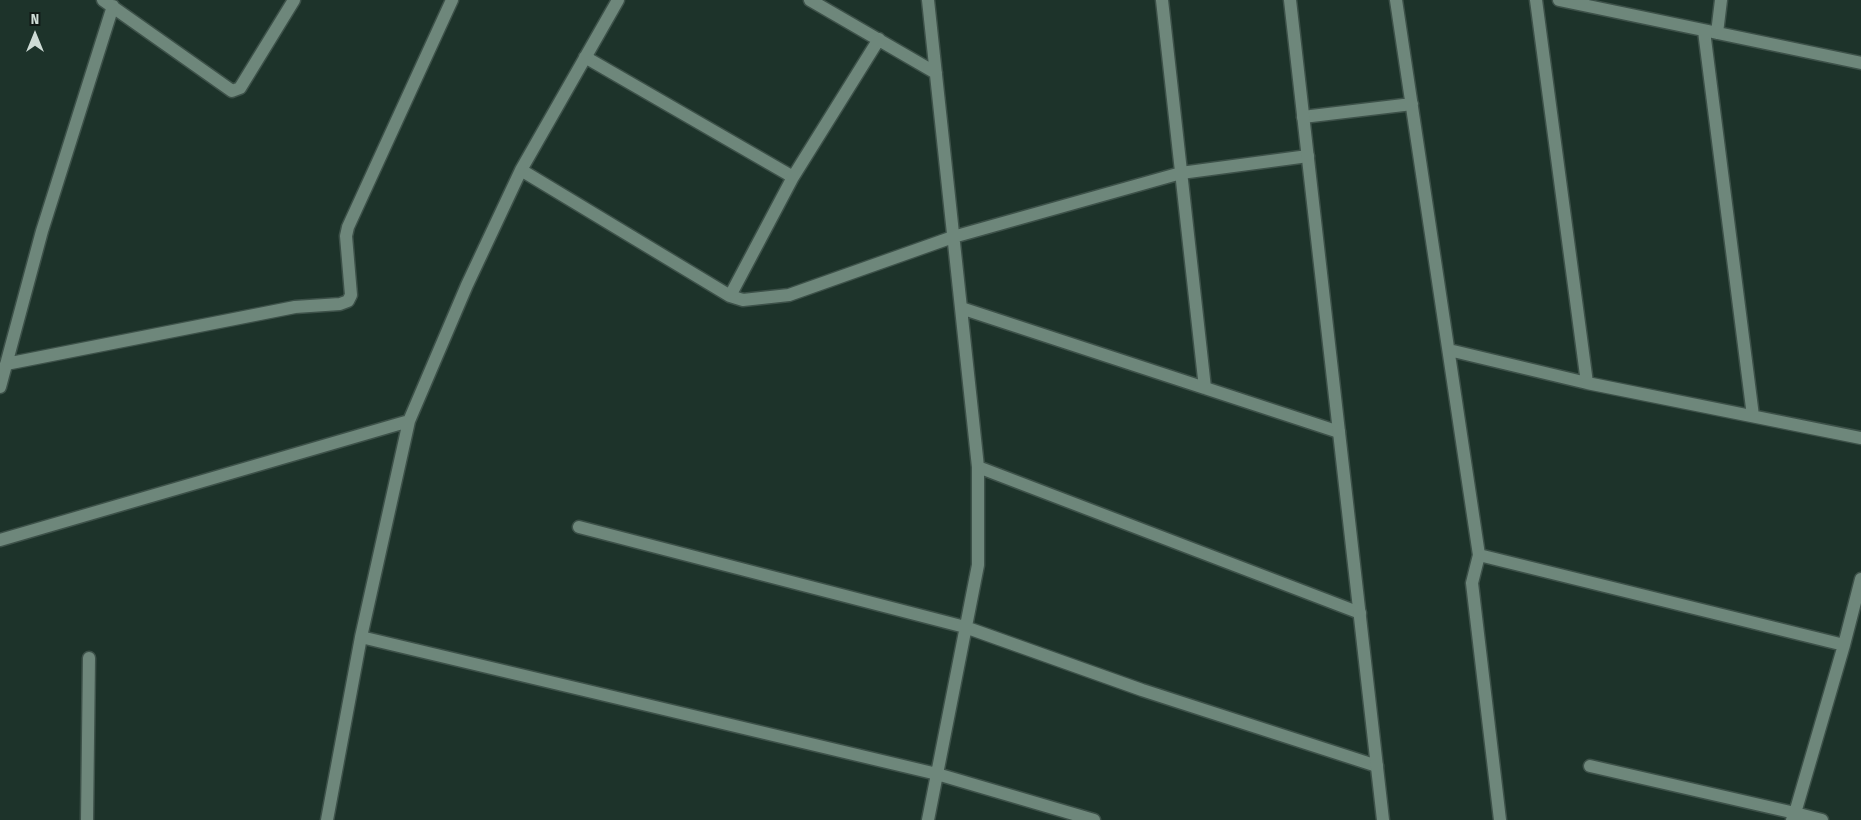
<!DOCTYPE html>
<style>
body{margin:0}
#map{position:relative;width:1861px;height:820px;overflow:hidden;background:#1d332a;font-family:"Fira Sans Condensed",sans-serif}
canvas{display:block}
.north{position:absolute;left:10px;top:10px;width:50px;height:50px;-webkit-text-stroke:4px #0f1814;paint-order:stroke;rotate:0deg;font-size:14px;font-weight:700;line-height:20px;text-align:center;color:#cedbd5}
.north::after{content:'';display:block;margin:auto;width:18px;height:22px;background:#cedbd5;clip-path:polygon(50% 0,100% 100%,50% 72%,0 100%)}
</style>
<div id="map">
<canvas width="1861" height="820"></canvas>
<div class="north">N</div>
</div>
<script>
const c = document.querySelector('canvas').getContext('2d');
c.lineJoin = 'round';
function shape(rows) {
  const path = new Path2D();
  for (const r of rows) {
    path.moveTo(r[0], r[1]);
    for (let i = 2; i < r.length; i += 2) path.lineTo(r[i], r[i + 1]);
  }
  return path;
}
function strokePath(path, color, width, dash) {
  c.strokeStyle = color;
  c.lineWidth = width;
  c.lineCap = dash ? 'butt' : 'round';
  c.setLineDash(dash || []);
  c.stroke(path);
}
const lane = shape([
 [87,820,89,658]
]);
const street = shape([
 [103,0,232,91,240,88,294,0],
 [810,0,936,73],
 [1162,0,1205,388],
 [1396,0,1479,555,1472,583,1500,820],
 [1536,0,1587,383],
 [1559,0,1861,63],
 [1704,31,1753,416],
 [1717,33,1721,0],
 [585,57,793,177],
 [1303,117,1412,104],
 [521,170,730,296,743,300,789,295,953,237,1181,173,1308,156],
 [730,296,793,177,879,39],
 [961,308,1339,432],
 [1449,350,1587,383,1861,438],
 [6,364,295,307,340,304,348,301,351,295,346,236,348,227,452,0],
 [0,387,42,231,113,6],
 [978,467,1360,613],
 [579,527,965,627,1142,690,1377,766],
 [0,540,409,421],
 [1479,555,1844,645],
 [361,637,937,774,1094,820],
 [1590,766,1795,813,1792,820],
 [327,820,361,637,409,421,467,285,521,170,618,0],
 [928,820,978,565,978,467,928,0],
 [1822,820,1795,813,1844,645,1861,579]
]);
const secondary = shape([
 [1290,0,1383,820]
]);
strokePath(lane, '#3d5149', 15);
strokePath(street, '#3d5149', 15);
strokePath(secondary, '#3d5149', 15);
strokePath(lane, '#6e877b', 12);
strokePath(street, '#6e877b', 12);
strokePath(secondary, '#6e877b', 12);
</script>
